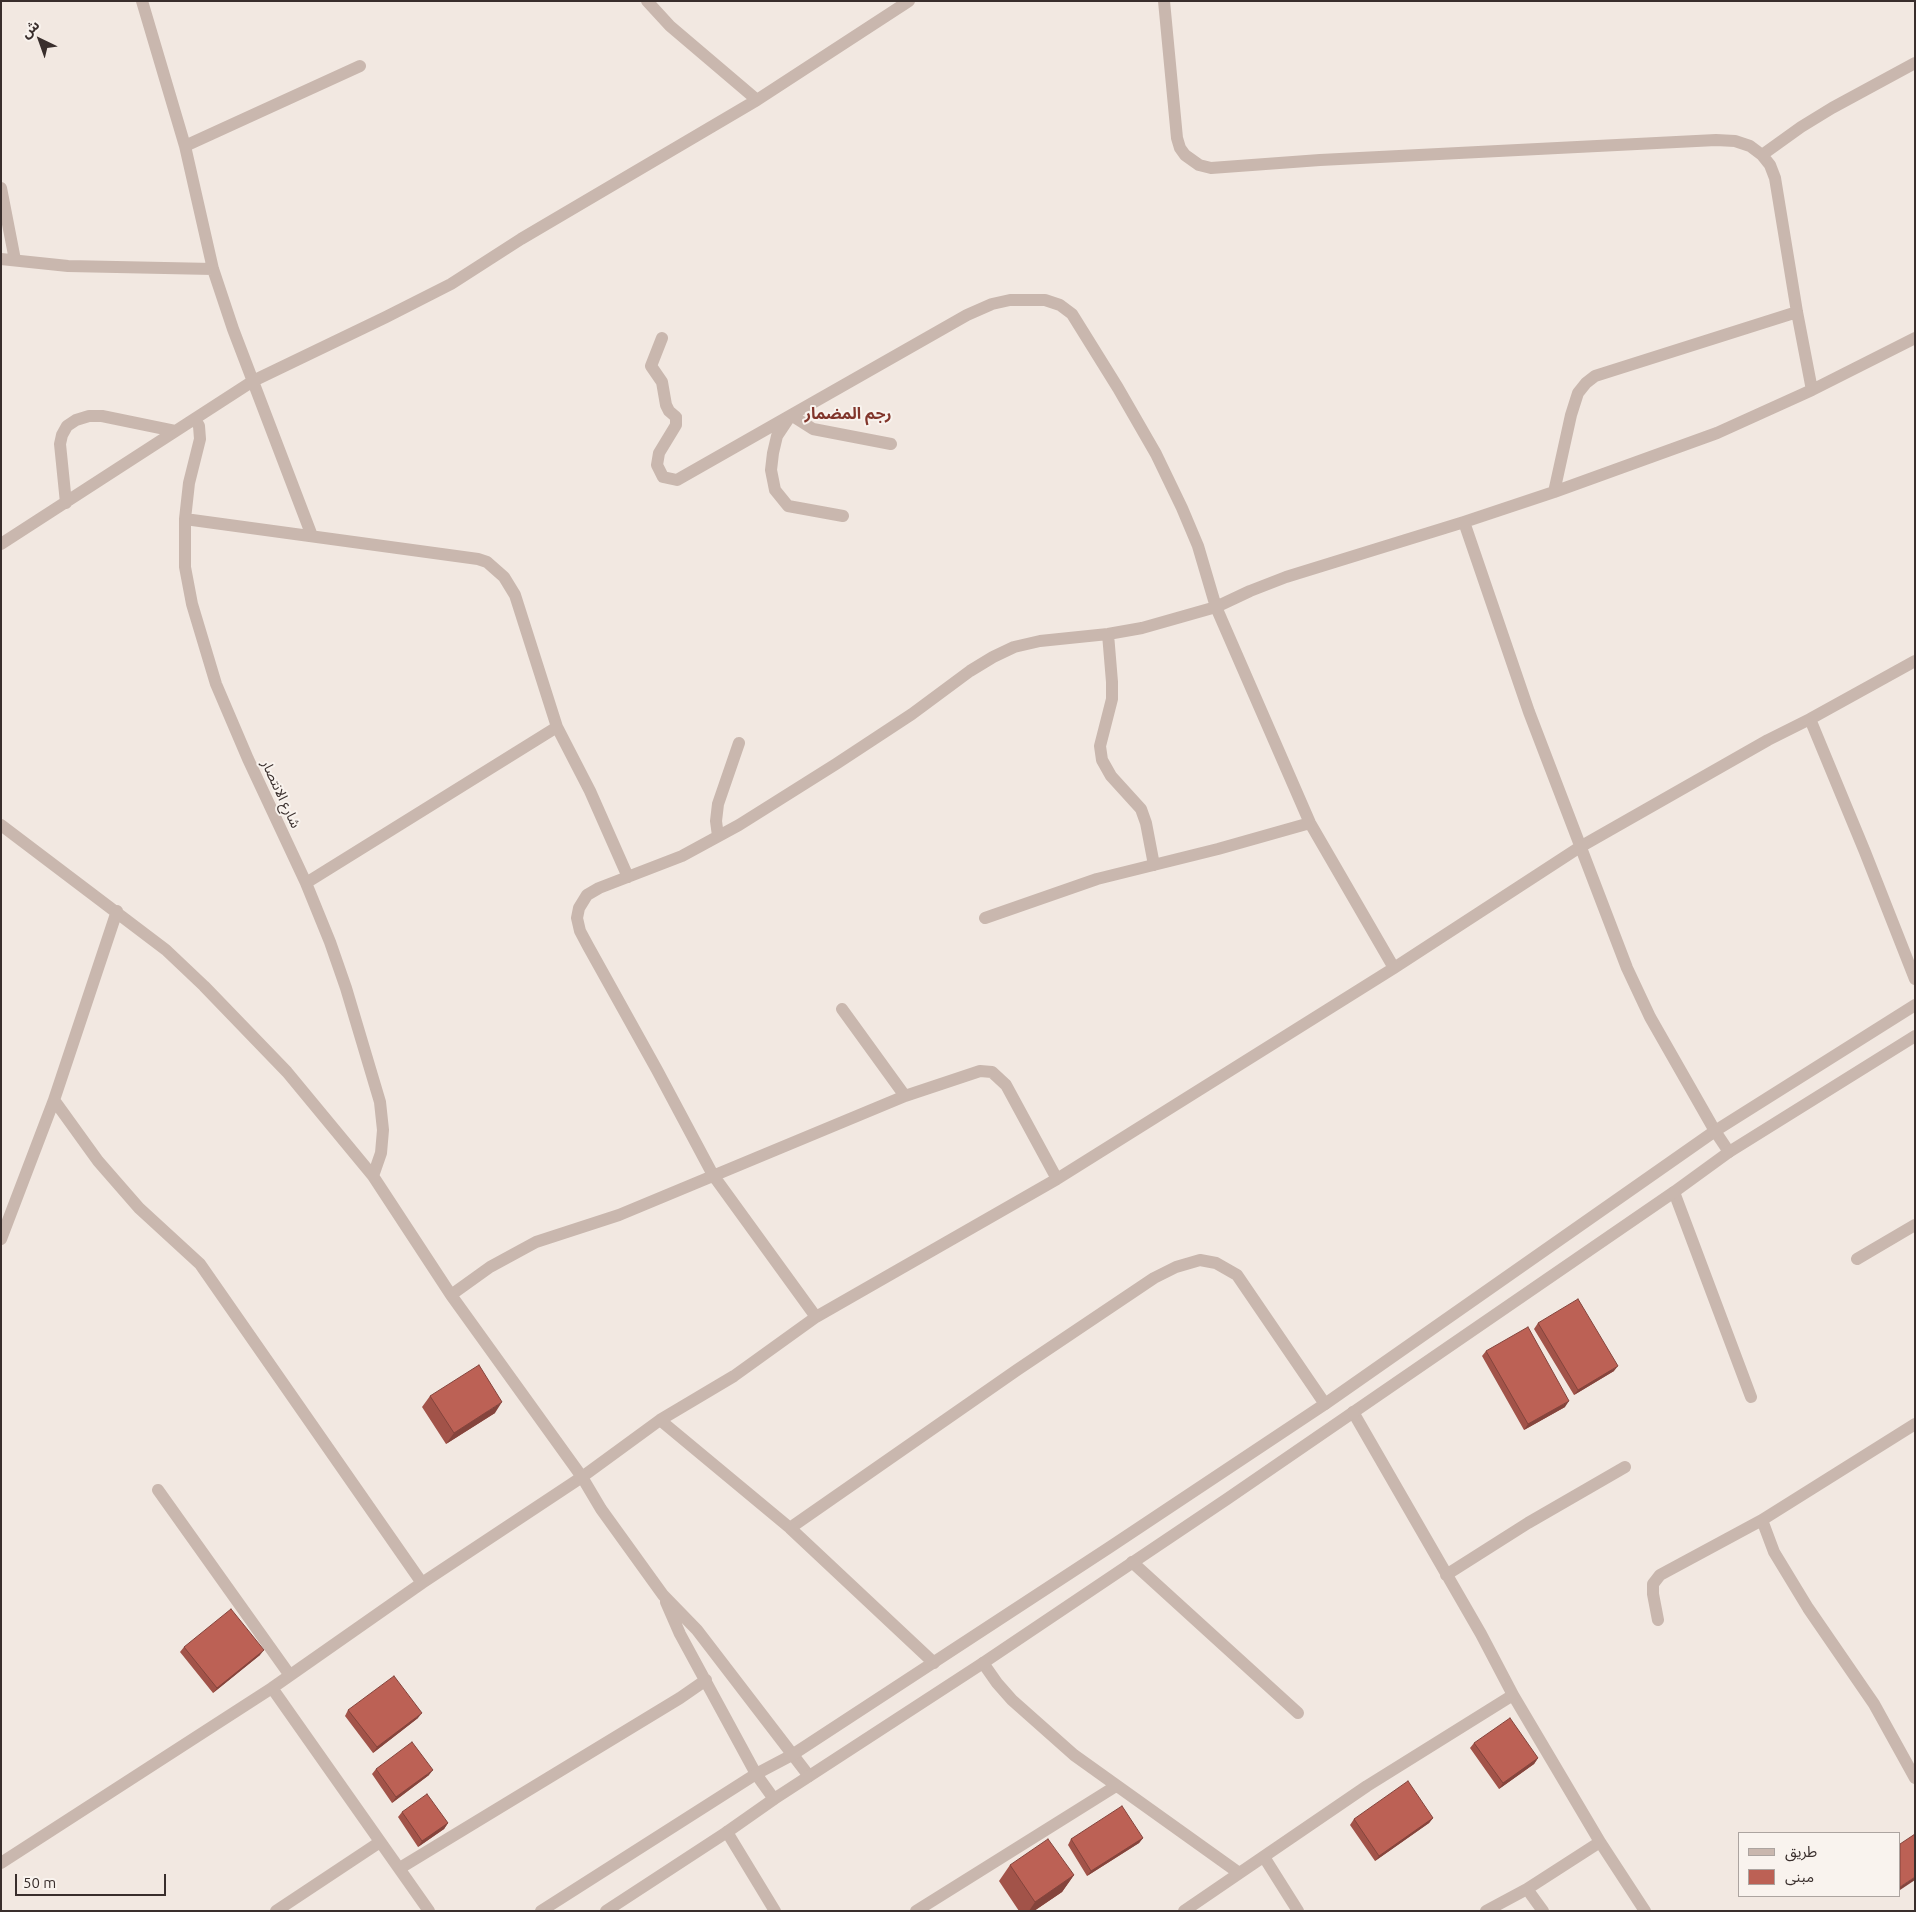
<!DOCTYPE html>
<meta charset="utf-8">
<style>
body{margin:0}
#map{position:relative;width:1916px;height:1912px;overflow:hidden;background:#f2e8e1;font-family:Ubuntu,"Noto Sans Arabic",sans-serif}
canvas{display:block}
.frame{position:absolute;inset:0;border:2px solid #392e2c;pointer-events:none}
.legend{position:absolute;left:1738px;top:1832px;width:162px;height:65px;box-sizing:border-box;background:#f9f3ee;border:1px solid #aca4a0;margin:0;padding:6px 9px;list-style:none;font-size:15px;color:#392e2c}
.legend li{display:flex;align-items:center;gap:10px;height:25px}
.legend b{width:25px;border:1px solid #aca4a0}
.north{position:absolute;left:15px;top:15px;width:50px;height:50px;-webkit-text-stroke:4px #f9f3ee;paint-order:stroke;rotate:318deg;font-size:14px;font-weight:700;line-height:20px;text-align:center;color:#392e2c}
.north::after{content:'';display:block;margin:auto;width:18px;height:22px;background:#392e2c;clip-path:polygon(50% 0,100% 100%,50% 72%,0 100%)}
.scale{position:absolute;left:15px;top:1874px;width:151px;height:22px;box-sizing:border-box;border:2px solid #392e2c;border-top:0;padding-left:6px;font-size:15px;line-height:18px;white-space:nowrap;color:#392e2c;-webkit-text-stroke:4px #f9f3ee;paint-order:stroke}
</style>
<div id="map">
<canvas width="1916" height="1912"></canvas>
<div class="frame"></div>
<ul class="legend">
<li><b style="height:6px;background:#c9b7ae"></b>طريق</li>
<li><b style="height:14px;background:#bc6155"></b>مبنى</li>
</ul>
<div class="north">ش</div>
<div class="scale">50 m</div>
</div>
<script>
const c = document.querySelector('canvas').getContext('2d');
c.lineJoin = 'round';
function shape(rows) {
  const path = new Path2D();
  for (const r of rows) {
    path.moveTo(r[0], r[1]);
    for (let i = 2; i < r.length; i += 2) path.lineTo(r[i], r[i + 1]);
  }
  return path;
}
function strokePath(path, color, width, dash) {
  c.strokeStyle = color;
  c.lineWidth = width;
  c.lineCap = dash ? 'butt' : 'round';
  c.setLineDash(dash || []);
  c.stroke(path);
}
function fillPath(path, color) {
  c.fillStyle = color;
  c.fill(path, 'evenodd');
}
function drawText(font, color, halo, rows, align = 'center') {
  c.font = font + ' Ubuntu,"Noto Sans Arabic",sans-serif';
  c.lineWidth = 4;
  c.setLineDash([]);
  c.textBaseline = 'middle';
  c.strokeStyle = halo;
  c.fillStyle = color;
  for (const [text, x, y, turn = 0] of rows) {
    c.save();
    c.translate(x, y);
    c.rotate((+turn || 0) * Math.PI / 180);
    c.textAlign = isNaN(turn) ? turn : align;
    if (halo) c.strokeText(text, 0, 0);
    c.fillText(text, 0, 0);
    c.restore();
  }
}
strokePath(shape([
 [142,1,185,146,213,269,233,329,312,536],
 [647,1,670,26,757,100],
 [1164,1,1177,138,1180,148,1185,155,1199,165,1211,168,1320,160,1716,140,1735,141,1750,146,1762,155,1770,165,1775,178,1797,312,1812,390],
 [185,146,360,66],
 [1762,155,1801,127,1832,108,1915,63],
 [1,188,15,260],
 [1,259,68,266,213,269],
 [662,338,651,366,662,382,666,405,669,411,676,417,676,425,659,453,657,465,663,477,677,480,967,315,992,304,1010,300,1045,300,1060,305,1072,314,1118,388,1156,454,1182,508,1198,546,1216,607,1310,823,1394,968],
 [195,419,199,426,200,439,189,483,185,519,185,567,192,604,216,684,248,759,306,883,330,942,346,988,380,1102,383,1130,381,1153,373,1176],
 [1554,492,1571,415,1578,393,1586,383,1595,376,1797,312],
 [66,503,60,444,62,435,67,426,76,420,89,416,102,416,175,431],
 [843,516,788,506,775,490,771,470,773,453,777,436,791,415,813,429,891,444],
 [185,519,478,559,487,562,504,577,515,595,557,727,590,791,628,877],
 [1464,522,1529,712,1627,968,1650,1017,1715,1131,1729,1152],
 [1,544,253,381,386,317,451,284,521,239,757,100,909,1],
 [1108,634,1112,682,1112,699,1100,746,1102,760,1111,776,1141,809,1146,823,1154,865],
 [1810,719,1865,852,1915,979],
 [1,825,166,950,204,986,287,1072,373,1176,451,1295,582,1477,601,1509,663,1595,697,1630,809,1776],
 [718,836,716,821,718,804,739,743],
 [306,883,557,727],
 [117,911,54,1100,98,1161,139,1208,200,1264,422,1583],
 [985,918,1097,879,1218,849,1310,823],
 [842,1009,905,1096],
 [1674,1192,1751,1397],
 [1,1239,54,1100],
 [1857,1259,1915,1225],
 [451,1295,490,1267,536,1242,619,1215,905,1096,980,1071,992,1072,1006,1085,1057,1179],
 [816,1317,713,1175,657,1070,588,946,580,931,577,918,579,908,587,895,599,888,682,856,739,825,836,764,912,714,970,671,993,657,1014,647,1040,641,1108,634,1142,628,1216,607,1250,591,1286,577,1464,522,1554,492,1717,433,1812,390,1915,338],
 [1353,1412,1481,1634,1513,1695,1600,1842,1645,1911],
 [660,1420,790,1528,934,1663],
 [158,1490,289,1674],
 [1762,1520,1774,1552,1808,1608,1874,1704,1915,1778],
 [790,1528,1017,1370,1154,1278,1176,1267,1200,1260,1216,1263,1237,1275,1325,1404],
 [1132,1562,1298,1713],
 [1446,1575,1528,1523,1625,1467],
 [666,1602,680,1634,756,1774,774,1799],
 [1658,1620,1653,1594,1653,1584,1660,1575,1762,1520,1915,1424],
 [983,1663,997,1683,1012,1700,1074,1755,1239,1873],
 [272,1688,429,1911],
 [727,1832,775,1911],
 [1264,1857,1298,1911],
 [1,1863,272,1688,422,1583,582,1477,660,1420,734,1376,816,1317,1057,1179,1394,968,1580,847,1768,740,1810,719,1915,661],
 [400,1868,680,1698,706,1680],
 [1527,1889,1543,1911],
 [276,1911,380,1842],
 [916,1911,1116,1786],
 [1184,1911,1367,1786,1513,1695],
 [1486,1911,1527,1889,1600,1842]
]), '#c9b7ae', 12);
strokePath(shape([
 [541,1911,756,1774,792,1755,1110,1547,1325,1404,1715,1131,1915,1005],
 [606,1911,727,1832,774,1799,983,1663,1227,1499,1674,1192,1729,1152,1915,1036]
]), '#c9b7ae', 12);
fillPath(shape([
 [1538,1323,1614,1371,1574,1395,1534,1329],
 [1486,1351,1565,1407,1524,1430,1482,1356],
 [430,1396,495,1413,446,1444,422,1407],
 [184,1647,260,1655,213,1693,180,1652],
 [348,1710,418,1718,373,1753,345,1716],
 [1474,1743,1538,1758,1534,1764,1499,1789,1470,1748],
 [376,1769,429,1775,392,1803,372,1774],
 [402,1812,448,1823,444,1829,418,1847,398,1817],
 [1433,1818,1429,1823,1375,1861,1350,1825,1354,1819],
 [1143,1838,1139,1843,1087,1876,1068,1845,1071,1839],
 [1010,1865,1074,1875,1062,1892,1034,1911,1019,1911,999,1881]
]), '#a25349');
fillPath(shape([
 [1618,1366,1614,1371,1574,1395,1578,1390],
 [1569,1401,1565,1407,1524,1430,1528,1424],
 [502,1402,495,1413,446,1444,454,1433],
 [264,1650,260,1655,213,1693,217,1688],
 [422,1713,418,1718,373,1753,377,1747],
 [1538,1758,1534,1764,1499,1789,1503,1783],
 [433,1770,429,1775,392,1803,396,1797],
 [1433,1818,1429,1823,1375,1861,1379,1856],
 [448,1823,444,1829,418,1847,422,1841],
 [1143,1838,1139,1843,1087,1876,1091,1871],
 [1074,1875,1062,1892,1034,1911,1029,1911,1035,1902],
 [1915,1877,1915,1880,1900,1890,1900,1887]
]), '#84443c');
const building = shape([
 [1578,1299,1618,1366,1578,1390,1538,1323,1578,1299],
 [1528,1327,1569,1401,1528,1424,1486,1351,1528,1327],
 [479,1365,502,1402,454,1433,430,1396,479,1365],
 [231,1609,264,1650,217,1688,184,1647,231,1609],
 [394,1676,422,1713,377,1747,348,1710,394,1676],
 [1510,1718,1538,1758,1503,1783,1474,1743,1510,1718],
 [412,1742,433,1770,396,1797,376,1769,412,1742],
 [1408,1781,1433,1818,1379,1856,1354,1819,1408,1781],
 [427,1794,448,1823,422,1841,402,1812,427,1794],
 [1122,1806,1143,1838,1091,1871,1071,1839,1122,1806],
 [1915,1834,1915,1877,1900,1887,1900,1844,1915,1834],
 [1048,1839,1074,1875,1035,1902,1010,1865,1048,1839]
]);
fillPath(building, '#bc6155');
strokePath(building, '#84443c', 1);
drawText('14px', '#392e2c', '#f9f3ee', [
 ["شارع الانتصار",281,794,65]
]);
drawText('bold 16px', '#81352b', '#f9f3ee', [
 ["رجم المضمار",848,414]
]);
</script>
